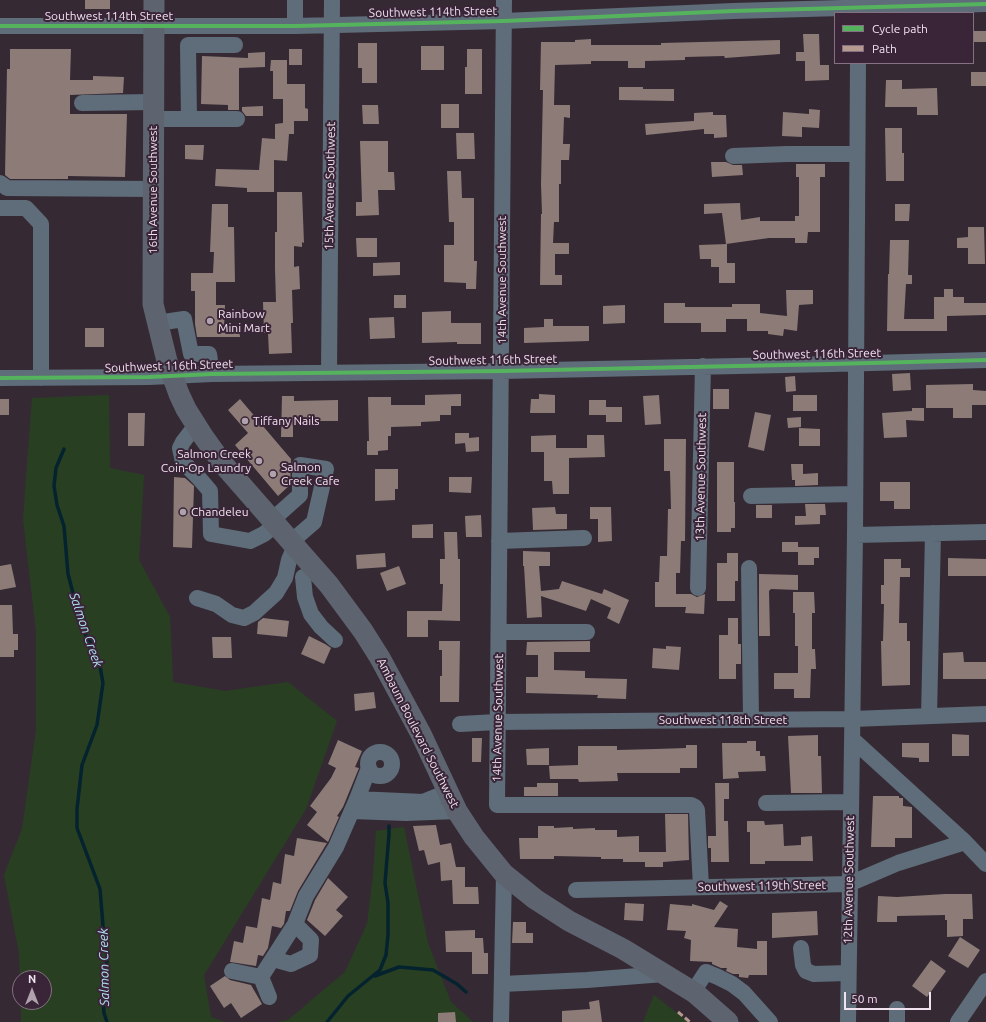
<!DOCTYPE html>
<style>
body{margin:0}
#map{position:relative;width:986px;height:1022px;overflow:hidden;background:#352a34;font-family:Ubuntu,sans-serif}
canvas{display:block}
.legend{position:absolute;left:834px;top:12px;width:140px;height:52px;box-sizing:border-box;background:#3a2538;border:1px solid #837181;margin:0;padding:5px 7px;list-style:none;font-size:12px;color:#f0e2ee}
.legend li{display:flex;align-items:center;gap:8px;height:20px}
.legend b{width:20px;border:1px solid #837181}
.north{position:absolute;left:12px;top:970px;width:40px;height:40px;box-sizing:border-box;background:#3a2538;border:1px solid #837181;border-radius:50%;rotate:0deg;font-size:11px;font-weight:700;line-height:16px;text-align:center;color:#f0e2ee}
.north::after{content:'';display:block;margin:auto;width:14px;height:18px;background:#afa2ad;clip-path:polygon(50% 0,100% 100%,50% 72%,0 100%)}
.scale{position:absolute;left:844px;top:992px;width:87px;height:18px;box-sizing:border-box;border:2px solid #f0e2ee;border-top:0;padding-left:5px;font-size:12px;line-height:14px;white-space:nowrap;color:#f0e2ee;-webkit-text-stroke:3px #3a2538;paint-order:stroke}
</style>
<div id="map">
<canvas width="986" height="1022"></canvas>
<ul class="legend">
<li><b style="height:5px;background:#56b35d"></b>Cycle path</li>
<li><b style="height:5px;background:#b69a8f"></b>Path</li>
</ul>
<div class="north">N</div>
<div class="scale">50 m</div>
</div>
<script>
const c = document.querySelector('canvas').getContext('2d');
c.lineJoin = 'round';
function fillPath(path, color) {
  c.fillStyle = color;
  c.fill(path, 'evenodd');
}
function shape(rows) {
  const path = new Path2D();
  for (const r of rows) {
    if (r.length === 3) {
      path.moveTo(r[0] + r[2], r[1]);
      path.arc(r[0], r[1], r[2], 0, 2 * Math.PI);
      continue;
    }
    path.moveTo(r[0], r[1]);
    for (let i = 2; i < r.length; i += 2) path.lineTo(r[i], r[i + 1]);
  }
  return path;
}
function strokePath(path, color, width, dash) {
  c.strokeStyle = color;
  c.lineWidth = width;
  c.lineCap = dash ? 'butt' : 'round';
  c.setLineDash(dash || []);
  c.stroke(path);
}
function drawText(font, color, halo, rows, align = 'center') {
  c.font = font + ' Ubuntu,sans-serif';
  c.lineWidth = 4;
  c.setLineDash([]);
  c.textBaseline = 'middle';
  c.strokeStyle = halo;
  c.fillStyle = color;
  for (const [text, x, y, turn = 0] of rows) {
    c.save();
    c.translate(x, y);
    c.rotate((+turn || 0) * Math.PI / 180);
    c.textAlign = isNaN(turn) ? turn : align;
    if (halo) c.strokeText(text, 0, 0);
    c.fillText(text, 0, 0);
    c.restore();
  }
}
fillPath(shape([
 [109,395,110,468,144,475,139,560,170,617,173,682,225,691,288,682,337,721,306,809,204,975,211,1017,225,1022,21,1022,21,1002,44,1002,44,978,20,978,20,981,19,953,4,875,22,829,36,730,36,631,23,519,32,398],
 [404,827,428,943,451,1002,473,1022,276,1022,288,1020,345,972,367,924,373,875,376,831],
 [654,995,688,1022,643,1022]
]), '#284021');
strokePath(shape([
 [64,449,56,468,54,486,57,505,64,526,68,574,79,616,85,634,94,648,100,666,103,683,97,725,82,765,77,809,77,828,100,889,103,926,106,940,107,961,105,970,107,987,103,1000,104,1013,107,1022],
 [375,976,399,967,433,970,457,984,466,992],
 [327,1022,348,996,380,970,386,955,388,935,388,903,385,883,389,834,389,826]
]), '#05232f', 3.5);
fillPath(shape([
 [85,0,110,0,110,9,85,9],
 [973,31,986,31,986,42,973,42],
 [803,34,819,34,820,65,829,65,829,80,805,81,805,61,796,61,796,52,804,52],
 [591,39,591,45,661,45,661,43,780,40,780,54,725,58,724,56,685,57,685,60,645,61,645,68,628,68,628,61,591,61,591,64,555,65,554,105,570,105,570,118,564,117,563,144,570,144,569,160,561,160,561,184,559,184,559,222,554,222,553,243,569,243,569,254,555,254,555,275,562,275,562,285,540,285,541,214,542,214,541,184,543,90,540,90,541,42,575,42,575,40],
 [358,43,377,43,377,83,362,83,362,68,358,68],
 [421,46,444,46,444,70,421,70],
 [10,49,71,49,70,80,93,80,93,76,124,77,123,93,70,95,70,114,127,114,125,177,68,176,68,179,10,179,5,175,7,69,10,69],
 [289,49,302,49,302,65,289,65],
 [467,49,482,49,482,94,465,94,465,67,467,67],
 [265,52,265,67,239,68,239,110,228,110,228,105,201,104,202,56,248,58,248,53],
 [271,60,287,60,287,84,305,84,305,108,308,109,308,121,294,121,294,134,289,134,287,161,274,160,274,192,247,192,247,188,215,186,216,169,259,170,262,138,275,139,275,124,283,123,283,99,273,99,273,71,270,71],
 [971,72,986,72,986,86,971,86],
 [886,80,902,80,902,89,937,88,938,115,917,115,917,107,885,107],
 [619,87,643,87,643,89,674,89,674,101,619,100],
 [441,104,459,104,459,128,441,128],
 [362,105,378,105,379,124,363,124],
 [263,106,263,116,246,116,242,111,242,107],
 [809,109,820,110,819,128,802,127,802,137,782,136,783,112,809,114],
 [713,112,713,115,726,115,727,137,714,138,714,134,704,134,704,129,646,135,645,124,694,121,694,113],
 [885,128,902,128,902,153,904,153,904,181,886,181],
 [456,133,474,133,475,159,457,159],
 [360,141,388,141,388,172,394,172,395,190,378,190,379,215,356,216,356,202,362,202],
 [185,145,204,145,203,160,185,159],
 [711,162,726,162,733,165,742,165,743,175,712,177],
 [796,164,825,164,825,177,820,177,820,232,808,232,807,243,795,243,795,238,769,238,726,244,722,213,704,214,704,204,740,203,741,220,760,217,760,221,795,221,795,216,799,216,799,177,796,177],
 [447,171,461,171,462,198,474,198,474,261,477,261,476,289,466,289,466,283,444,282,444,245,454,245,454,222,449,222],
 [277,192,302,192,304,243,302,242,302,247,294,246,294,267,299,266,300,289,292,290,293,323,291,323,292,353,269,354,268,333,264,333,263,302,276,302,275,269,275,232,277,232],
 [212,204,228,204,228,227,234,227,235,282,216,282,216,305,225,305,224,328,239,327,240,337,197,337,195,324,195,291,191,291,191,273,213,273,214,252,210,252],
 [895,204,910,204,909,221,895,221],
 [968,227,984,227,985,264,968,264,968,248,957,248,957,238,968,237],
 [356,238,377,238,377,257,357,257],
 [890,240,909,240,908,275,912,275,912,284,906,284,904,319,934,319,934,297,944,297,944,289,953,289,953,297,964,297,964,303,986,303,986,315,947,316,947,331,887,331,888,274,889,274],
 [727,244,727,263,735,263,735,283,719,283,719,267,711,267,711,259,700,259,699,245],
 [400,262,400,275,373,276,373,263],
 [786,290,813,290,813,304,799,305,797,331,784,329,783,336,768,334,768,331,747,331,747,319,726,319,726,332,701,332,701,323,664,323,664,303,685,303,685,307,732,307,732,304,760,304,760,313,787,316],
 [394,295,406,295,406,308,394,308],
 [625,305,625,323,603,324,603,306],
 [451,311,451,323,481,323,481,344,457,344,457,342,422,343,422,312],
 [394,317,395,338,370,339,369,318],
 [544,319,553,319,553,326,589,326,589,341,524,343,524,328,544,327],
 [85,328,104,328,104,347,85,347],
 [910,373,911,390,893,391,892,374],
 [795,376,796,391,786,392,785,377],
 [973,384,973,390,986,391,986,405,972,405,972,418,953,418,953,408,926,408,926,385],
 [713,389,729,389,729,409,713,409],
 [461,394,461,406,451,406,451,415,440,415,440,421,421,422,421,426,391,427,391,436,388,436,388,450,378,451,378,455,367,455,367,441,369,441,368,397,391,397,391,405,425,405,425,395],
 [539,394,555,395,555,413,530,413,531,399,539,399],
 [659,395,661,424,645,425,643,396],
 [793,395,817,395,817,411,793,411],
 [282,396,294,396,294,401,338,400,338,421,293,421,293,437,281,437],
 [0,399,9,399,9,415,0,415],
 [240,399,291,459,290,485,278,496,235,445,248,433,228,410],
 [589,400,606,400,606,415,589,415],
 [606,407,622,407,622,422,606,422],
 [912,408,924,408,924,421,906,420,907,437,884,438,882,413,912,411],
 [755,412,771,415,764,451,748,447],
 [128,413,145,413,144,446,128,446],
 [801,417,801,427,788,428,787,418],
 [799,428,820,429,820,446,799,446],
 [455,433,469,433,469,438,479,437,479,451,466,452,465,443,455,444],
 [556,435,556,448,587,448,587,435,604,435,605,457,569,458,569,494,553,494,552,481,544,481,544,452,531,452,531,436],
 [664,439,686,439,685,541,681,541,680,573,676,573,676,594,691,594,697,597,705,594,704,614,685,613,686,607,655,607,655,582,659,582,660,556,667,556,668,509,671,509,670,471,664,471],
 [717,462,734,462,734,502,735,502,735,528,731,528,731,532,717,532],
 [791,464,803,464,803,474,818,473,818,485,795,486,795,480,792,480],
 [375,469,398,469,398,489,395,489,395,500,375,501],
 [174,477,185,478,194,486,192,548,173,547],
 [449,477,472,477,471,493,449,492],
 [880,482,910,482,910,509,894,509,894,501,880,501],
 [805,504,825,504,826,515,820,515,820,524,795,525,795,516,806,516],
 [756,505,772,505,772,518,756,518],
 [555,507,556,514,567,514,567,529,533,530,532,508],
 [590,507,611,507,612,541,598,542,598,519,590,519],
 [481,515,482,537,466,537,465,516],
 [433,524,433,538,412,538,412,525],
 [444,532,457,532,458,559,460,559,460,621,428,620,428,637,407,637,407,611,442,611,443,584,440,584,440,559,445,559],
 [782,542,798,542,798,552,782,552],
 [798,547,819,547,819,558,814,558,814,565,798,565],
 [523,551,550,552,550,566,539,566,541,591,559,589,562,581,602,594,604,589,629,600,619,624,607,618,611,608,591,599,586,611,541,596,542,617,527,618,524,566,523,566],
 [385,553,386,567,357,569,356,555],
 [727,553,738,553,738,581,735,581,735,601,717,601,717,563,727,563],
 [948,558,986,559,986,576,948,576],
 [884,559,901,559,901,568,910,568,910,577,900,577,899,623,907,623,907,641,910,641,910,685,882,686,881,641,883,641,884,604,881,604,881,585,884,585],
 [11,564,16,587,0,590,0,566],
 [399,566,406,584,387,591,380,573],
 [759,574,798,575,798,590,771,589,769,591,770,636,759,636],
 [793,592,814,592,815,613,812,613,812,649,815,649,816,669,811,669,810,698,794,698,794,689,774,689,774,673,798,673,798,646,795,646,795,613,793,613],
 [0,605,12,605,13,634,18,634,18,650,14,650,14,657,0,657],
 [263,618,289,621,287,637,257,634,258,622],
 [728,618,738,618,738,644,741,644,741,664,736,664,736,679,719,679,719,635,728,635],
 [309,636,325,644,331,648,324,664,301,654],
 [212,637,231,637,232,658,213,658],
 [439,641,460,641,459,702,440,702,440,676,442,676,442,650,439,650],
 [590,641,590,652,554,652,554,670,585,671,585,678,627,679,626,699,597,698,598,695,526,693,526,677,538,677,538,655,526,655,527,642],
 [666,646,681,647,679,670,652,668,653,648,666,649],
 [963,652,964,662,986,662,986,679,943,679,943,653],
 [374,692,376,708,355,711,354,694],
 [952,734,969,735,969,756,952,756],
 [818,735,818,756,821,756,822,793,791,793,788,736],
 [472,738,482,738,481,762,472,762],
 [338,740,362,751,355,767,359,768,343,807,337,816,339,817,328,842,307,825,317,812,310,806,331,778,336,768,328,764],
 [747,741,756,741,756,751,760,751,760,756,765,756,766,771,738,772,739,778,723,779,722,743,747,743],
 [902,743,929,743,929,762,919,762,919,758,902,757],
 [686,745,697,745,697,768,680,768,680,773,617,773,618,781,579,782,578,779,550,779,549,766,578,765,578,746,617,746,617,750,656,749,686,748],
 [549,748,549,765,527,765,526,749],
 [537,783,558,783,558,796,524,796,524,787,537,787],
 [715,783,729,783,729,799,724,799,724,821,728,821,729,862,711,862,711,848,708,848,708,836,716,836],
 [873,796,899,796,899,798,903,798,903,806,912,807,912,838,895,838,895,847,871,847],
 [665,814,688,814,689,860,663,862,663,867,645,867,645,862,623,862,623,859,601,859,601,857,554,856,554,859,520,859,519,838,538,838,538,826,554,826,554,828,573,827,573,829,595,828,595,830,617,830,617,837,639,836,639,852,666,852],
 [747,821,764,821,765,825,783,824,784,846,801,845,801,837,812,836,813,861,765,861,765,864,750,864,750,832,747,832],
 [436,825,440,845,451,843,456,867,465,867,465,887,478,887,479,904,453,904,452,880,441,881,440,862,428,865,424,850,419,851,413,826],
 [297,838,327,843,298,891,290,911,286,911,284,924,281,928,272,926,268,948,263,956,258,955,256,966,230,962,234,941,243,943,246,926,257,928,262,898,270,900,273,882,281,884,285,854,294,856],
 [328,878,348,897,336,910,343,916,325,936,307,920,315,900],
 [945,894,972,894,973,919,963,919,963,936,947,937,947,920,945,920,945,915,897,916,897,922,877,922,878,896,897,897],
 [720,901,728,906,714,927,738,929,737,947,757,949,757,941,767,941,767,975,749,975,748,978,739,977,739,974,733,974,726,971,727,968,721,968,712,964,712,962,690,961,691,940,684,938,686,931,667,930,670,904,692,906,692,904,714,910],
 [625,903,644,904,643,921,624,920],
 [817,911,818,935,772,938,772,913],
 [513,922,526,922,526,933,533,933,533,943,512,943],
 [475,930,475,938,483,938,484,953,488,953,488,974,472,974,472,952,446,952,445,931],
 [960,937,980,950,968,968,948,956],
 [931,960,946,971,927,997,912,986],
 [225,976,230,980,251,985,262,1004,241,1018,231,1003,224,1008,210,986],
 [599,1000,602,1022,562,1022,562,1011,590,1009,589,1002],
 [455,1012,456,1022,438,1022,438,1013]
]), '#8d7b78');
strokePath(shape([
 [295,0,295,26],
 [504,0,497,805,691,805,695,807,697,810,701,887],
 [0,26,295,26,504,21,733,11,986,4],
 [82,103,153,102],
 [153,119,237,119],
 [189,119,188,45,235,45],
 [733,156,787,154,857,154],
 [0,183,7,188,153,189],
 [0,208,26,208,41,224,41,378],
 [157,323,184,319,191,354,209,354,212,374],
 [329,372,332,0],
 [0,378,149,377,212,374,501,371,832,364,986,360],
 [196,425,183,442,180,448,183,462,198,477,210,491,211,534,250,541,264,534,276,524],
 [751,496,855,494],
 [272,520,300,495,300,465,326,469,314,522,291,542],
 [855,535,986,532],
 [499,541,584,538],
 [749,568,751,719],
 [303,577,305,597,311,614,321,627,335,640],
 [698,588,703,366],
 [197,598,216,604,232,615,244,618,254,613,276,593,285,578,289,560,295,546],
 [499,632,587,632],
 [929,716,933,533],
 [460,724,497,722,852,719,986,714],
 [852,739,965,842,986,864],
 [380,764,12],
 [357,799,423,802,448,792],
 [766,803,851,802],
 [352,811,406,813,457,811],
 [576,890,849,884,898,863,965,842],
 [801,948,803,965,806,971,814,974,848,973],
 [273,959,291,964,310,955,311,940,295,924],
 [232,971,261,977,269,997],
 [261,977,295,924,306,896,336,847,357,799,369,768],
 [502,984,587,980,664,974],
 [693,992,706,972,718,977,732,984,744,993,770,1022],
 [897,1009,897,1022],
 [501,1022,504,874],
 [848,1022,855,535,858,63],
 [958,1022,986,981]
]), '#5e6d79', 16);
strokePath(shape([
 [154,0,153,304,167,361,179,394,186,409,203,436,223,464,329,585,363,631,380,658,421,734,457,811,474,837,504,874,535,899,569,921,623,949,695,993,728,1022]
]), '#5d636f', 21);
strokePath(shape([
 [678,1012,690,1022]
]), '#b69a8f', 3, [6, 3]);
strokePath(shape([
 [0,26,295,26,504,21,733,11,986,4],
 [0,378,149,377,212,374,501,371,832,364,986,360]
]), '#56b35d', 4);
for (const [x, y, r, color] of [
 [210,321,4,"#afa2ad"],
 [245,421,4,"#afa2ad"],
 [259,461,4,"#afa2ad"],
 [273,474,4,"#afa2ad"],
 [183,512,4,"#afa2ad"]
]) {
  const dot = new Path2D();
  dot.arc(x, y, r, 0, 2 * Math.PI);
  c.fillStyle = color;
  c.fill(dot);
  strokePath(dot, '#3a2538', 1.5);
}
drawText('12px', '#f0e2ee', '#3a2538', [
 ["Southwest 114th Street",433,12,-1],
 ["Southwest 114th Street",109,16],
 ["15th Avenue Southwest",330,186,-89],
 ["16th Avenue Southwest",153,190,-90],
 ["14th Avenue Southwest",502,280,-90],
 ["Southwest 116th Street",817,354,-1],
 ["Southwest 116th Street",493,360,-1],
 ["Southwest 116th Street",169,366,-2],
 ["13th Avenue Southwest",701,477,-89],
 ["14th Avenue Southwest",498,718,-89],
 ["Southwest 118th Street",723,720],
 ["Ambaum Boulevard Southwest",418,733,63],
 ["12th Avenue Southwest",849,880,-89],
 ["Southwest 119th Street",762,886,-1]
]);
drawText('12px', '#f0e2ee', '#3a2538', [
 ["Rainbow",218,314],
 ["Mini Mart",218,328],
 ["Tiffany Nails",253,421],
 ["Salmon Creek",251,454,"right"],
 ["Coin-Op Laundry",251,468,"right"],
 ["Salmon",281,467],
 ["Creek Cafe",281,481],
 ["Chandeleu",191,512]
], 'left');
drawText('italic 13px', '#aee0f4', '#3a2538', [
 ["Salmon Creek",86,630,71],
 ["Salmon Creek",104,967,-91]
]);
</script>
